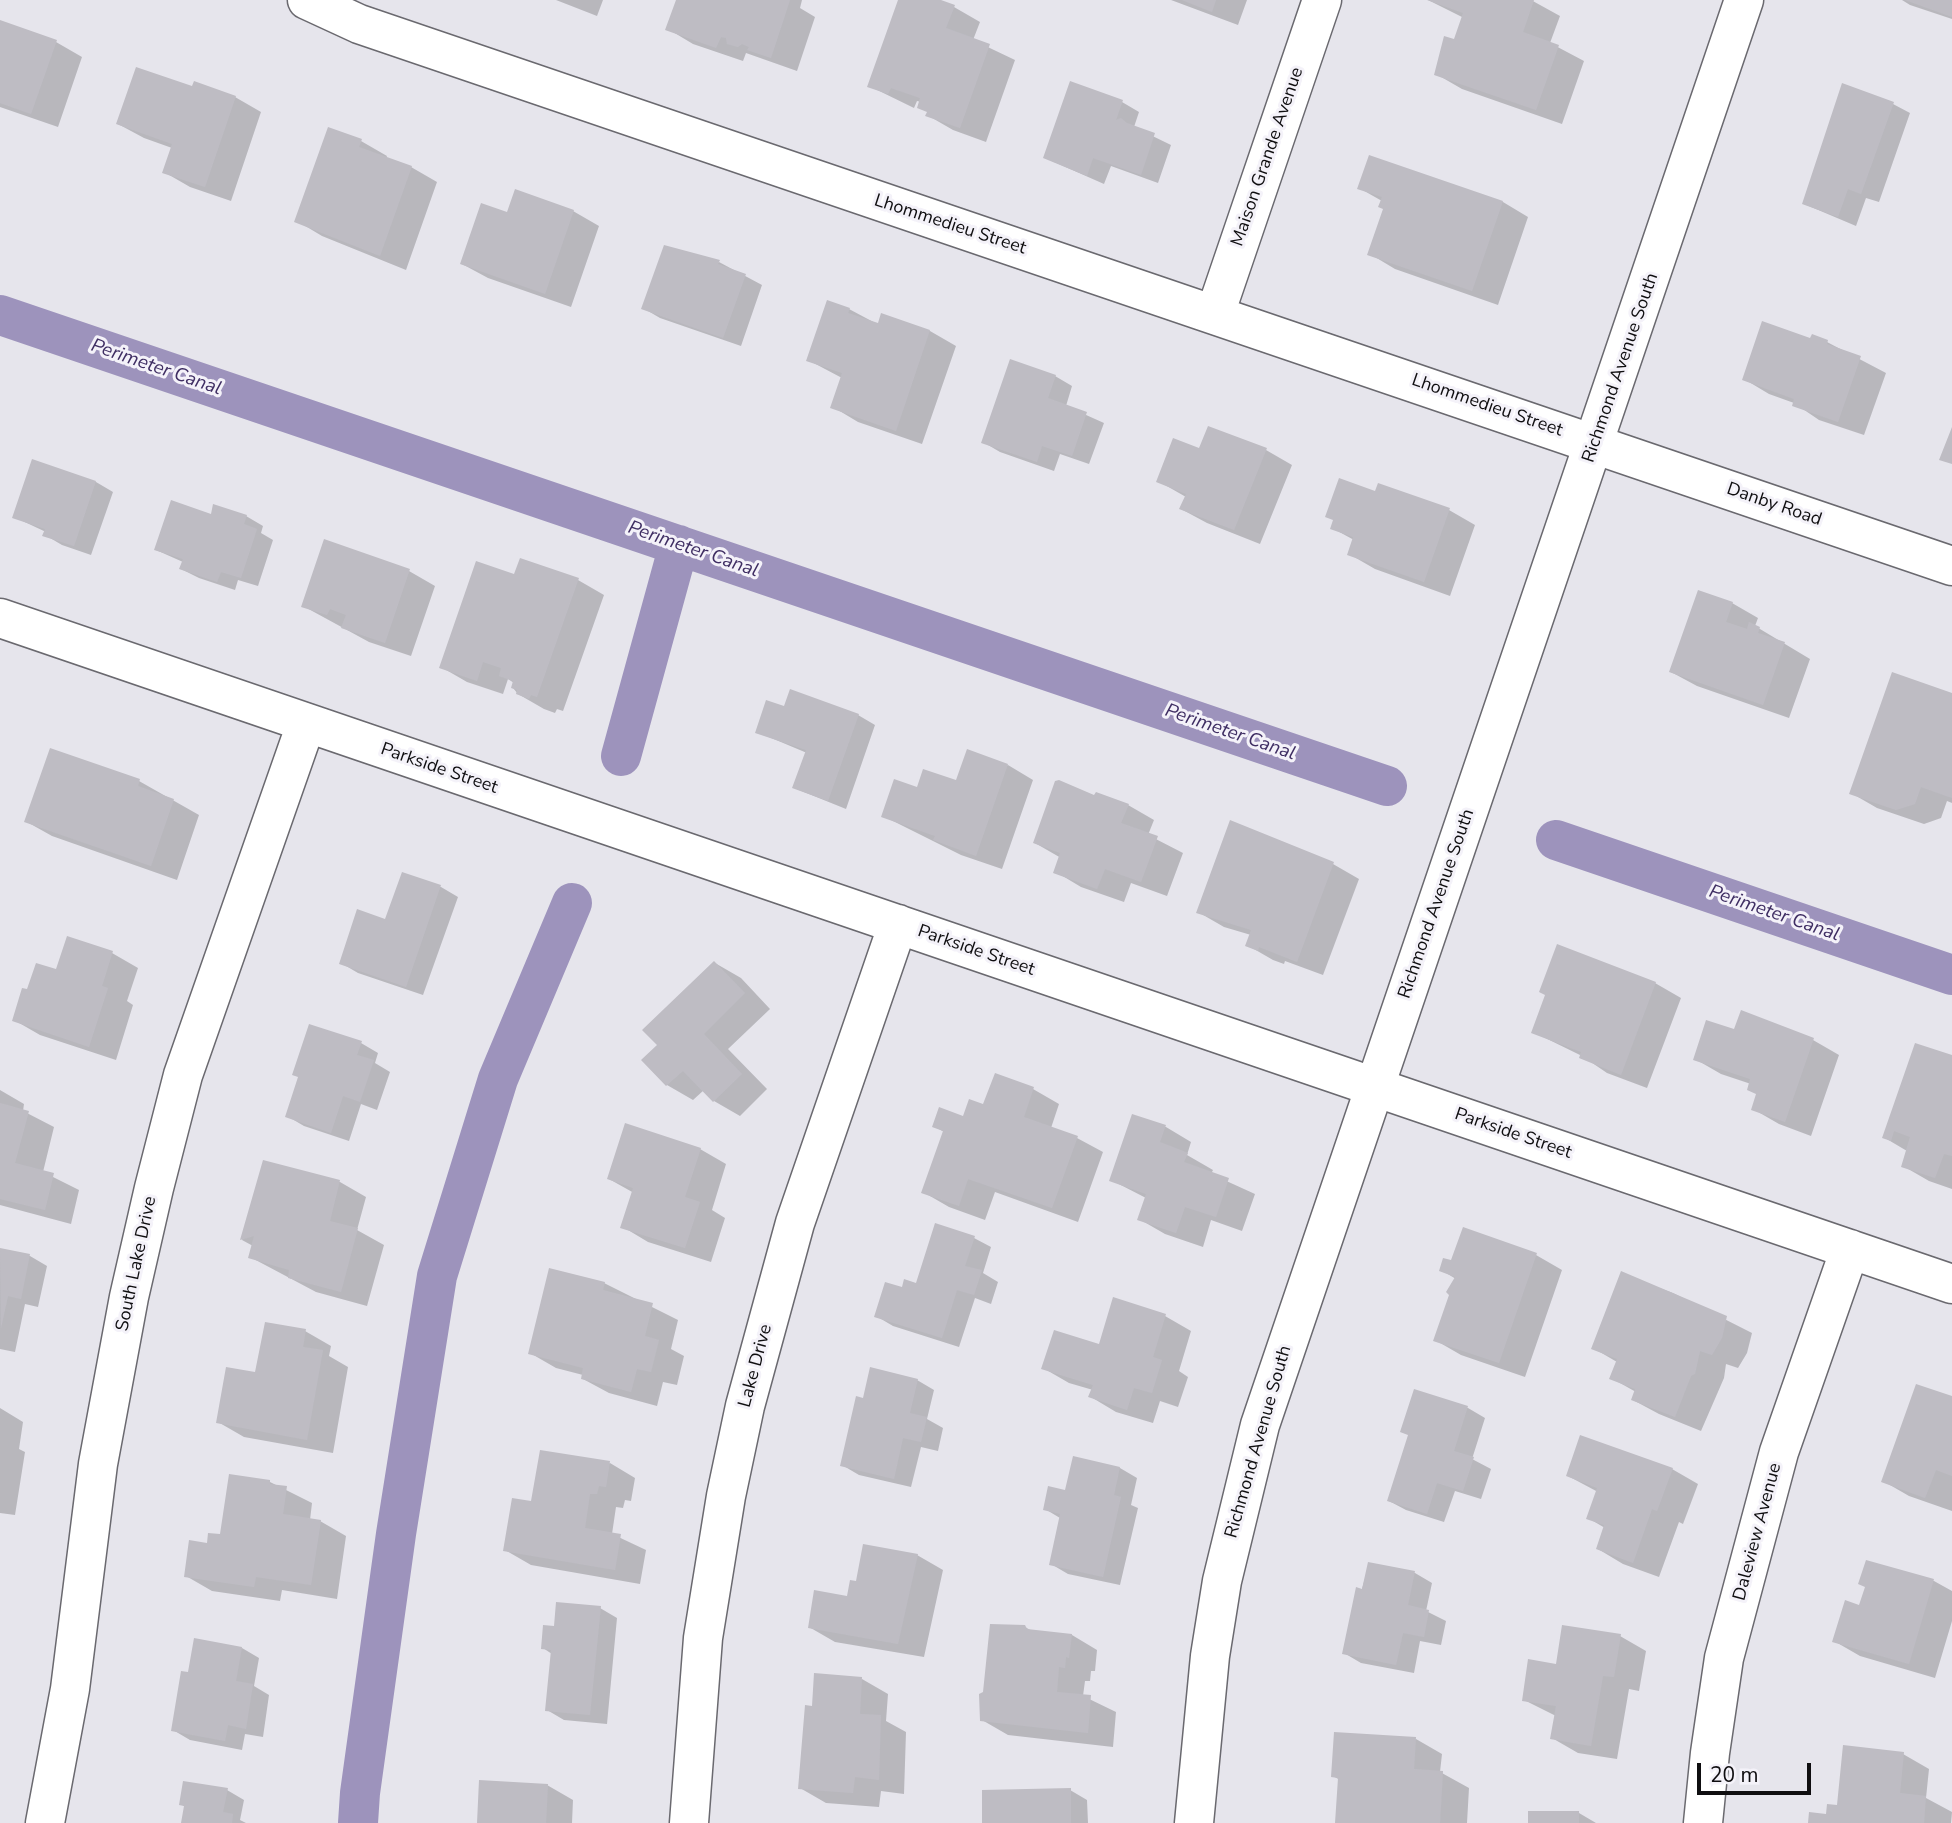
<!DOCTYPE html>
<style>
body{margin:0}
#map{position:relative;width:1952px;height:1823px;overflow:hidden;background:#e6e5ec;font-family:"Nunito Sans",sans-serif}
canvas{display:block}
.scale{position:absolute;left:1697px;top:1763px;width:114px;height:32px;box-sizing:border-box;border:4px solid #0f0e10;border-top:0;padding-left:9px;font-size:21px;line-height:24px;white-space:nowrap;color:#0f0e10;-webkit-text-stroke:5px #f4f2f9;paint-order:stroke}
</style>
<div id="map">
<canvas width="1952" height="1823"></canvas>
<div class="scale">20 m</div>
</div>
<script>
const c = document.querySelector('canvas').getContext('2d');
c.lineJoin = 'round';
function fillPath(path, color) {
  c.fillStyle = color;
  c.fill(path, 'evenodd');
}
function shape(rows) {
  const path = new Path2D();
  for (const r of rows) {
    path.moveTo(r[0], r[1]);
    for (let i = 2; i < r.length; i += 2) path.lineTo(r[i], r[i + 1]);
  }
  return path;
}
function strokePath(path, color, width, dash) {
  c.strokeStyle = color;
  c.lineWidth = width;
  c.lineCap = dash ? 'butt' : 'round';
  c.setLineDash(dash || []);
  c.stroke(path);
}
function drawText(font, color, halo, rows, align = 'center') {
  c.font = font + ' "Nunito Sans",sans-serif';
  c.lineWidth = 6;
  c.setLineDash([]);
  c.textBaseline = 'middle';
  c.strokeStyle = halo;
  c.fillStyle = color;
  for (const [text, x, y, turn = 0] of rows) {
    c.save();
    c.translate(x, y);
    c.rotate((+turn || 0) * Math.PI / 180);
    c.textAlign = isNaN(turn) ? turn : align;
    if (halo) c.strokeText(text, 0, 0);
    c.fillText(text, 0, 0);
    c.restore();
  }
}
fillPath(shape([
 [556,0,603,0,597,16],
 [678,0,802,0,800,8,815,17,797,71,746,53,743,61,693,44,668,29],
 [900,0,935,0,954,7,980,22,973,40,1015,60,986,142,953,130,927,115,928,112,921,102,917,101,914,108,869,86],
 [1171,0,1247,0,1238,25],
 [1428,0,1531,0,1560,16,1550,43,1584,61,1562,124,1462,89,1436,74,1455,42,1464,18],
 [1902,0,1952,0,1952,19,1910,5],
 [0,22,56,42,82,57,58,127,0,107],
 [193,88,235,97,261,112,231,201,190,187,164,172,172,148,144,138,118,124],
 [1122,102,1139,112,1134,127,1171,145,1158,183,1111,166,1104,184,1045,158],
 [1893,104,1910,113,1879,202,1866,198,1856,226,1804,204],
 [329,129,361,141,387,156,386,159,411,167,437,182,406,270,322,236,297,221],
 [1370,157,1503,202,1528,217,1498,305,1395,269,1370,254,1385,209,1382,201,1359,188],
 [573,211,599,226,571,307,488,278,462,264,508,214],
 [719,262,762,285,741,346,660,318,643,308],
 [849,309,879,325,882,315,930,331,956,346,922,444,858,422,833,407,842,378,808,360],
 [1811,340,1827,342,1886,373,1864,435,1819,420,1794,403,1769,394,1744,379],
 [1055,376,1072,386,1066,406,1104,423,1089,464,1060,454,1054,471,1000,452,983,442],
 [1200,450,1266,450,1292,465,1260,544,1207,523,1181,509,1186,497,1158,481],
 [33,461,96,482,113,492,91,555,62,545,45,535,46,532,14,517],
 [1376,493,1449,510,1475,525,1450,596,1375,569,1349,554,1354,540,1332,528],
 [212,516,246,516,263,526,261,533,273,540,258,586,238,580,235,590,199,578,181,569,183,562,156,550],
 [409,571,435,586,411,656,369,642,303,606],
 [515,577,578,580,604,595,563,711,557,709,555,713,544,709,518,694,513,688,514,683,508,679,503,694,467,682,441,667],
 [1732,603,1758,618,1755,626,1810,659,1789,718,1697,686,1671,672],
 [1952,695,1952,803,1947,801,1941,818,1924,824,1877,808,1851,793],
 [785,708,858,715,875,725,846,809,794,788,807,753,757,732],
 [51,750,139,781,199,815,177,880,52,836,27,822],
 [1008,765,1033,780,1002,869,961,855,883,816,918,789,957,782],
 [1095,798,1128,805,1154,820,1148,835,1183,853,1167,896,1131,883,1124,902,1081,887,1056,872,1061,858,1035,843],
 [1333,864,1359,879,1323,975,1285,961,1284,964,1273,960,1247,945,1251,935,1224,927,1198,912],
 [403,874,441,887,458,897,423,995,358,973,341,963,386,922],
 [68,938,112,953,138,968,127,1001,133,1005,116,1060,40,1035,14,1020,28,992,57,972],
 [715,963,741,978,770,1009,728,1049,767,1089,740,1116,714,1101,704,1090,693,1100,667,1085,644,1060,660,1045],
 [1655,983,1681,998,1647,1088,1607,1073,1582,1056,1533,1032],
 [1742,1012,1813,1040,1839,1055,1811,1136,1779,1124,1753,1109,1758,1095,1751,1084,1721,1074,1695,1059,1735,1032],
 [361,1043,378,1053,375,1063,390,1072,377,1110,361,1104,349,1141,304,1126,287,1116],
 [1952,1057,1952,1189,1929,1181,1903,1166,1907,1151,1885,1138],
 [1033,1089,1059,1104,1051,1128,1077,1138,1103,1152,1078,1222,995,1192,985,1220,949,1207,923,1192,944,1132,934,1126,964,1118,985,1107],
 [0,1090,24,1104,23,1111,54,1127,43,1172,79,1190,71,1224,0,1205],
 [1133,1116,1166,1127,1191,1142,1187,1155,1213,1170,1211,1174,1255,1194,1242,1231,1211,1220,1203,1247,1165,1234,1139,1219,1146,1198,1111,1180],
 [700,1149,726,1164,712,1210,725,1218,711,1262,648,1242,623,1227,634,1193,609,1179],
 [264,1162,340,1182,366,1197,357,1230,384,1245,367,1306,316,1292,250,1257,253,1246,242,1240],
 [974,1238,991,1247,983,1273,998,1282,991,1304,975,1298,959,1347,893,1326,876,1316,903,1289,917,1285],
 [0,1250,30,1256,47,1266,38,1307,25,1304,15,1352,0,1349],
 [1536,1255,1562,1270,1525,1377,1461,1355,1435,1340,1456,1279,1441,1270,1452,1262],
 [1622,1274,1673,1293,1752,1333,1747,1353,1738,1368,1726,1364,1724,1378,1701,1431,1659,1414,1633,1400,1636,1392,1611,1378,1617,1362,1593,1348],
 [604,1283,678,1320,671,1349,684,1356,677,1385,663,1382,657,1406,609,1393,583,1379,583,1375,556,1368,530,1353],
 [1165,1316,1191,1331,1179,1371,1188,1377,1178,1407,1160,1401,1153,1423,1116,1412,1091,1397,1093,1390,1069,1383,1043,1368],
 [305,1331,331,1346,329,1356,348,1367,333,1453,244,1437,218,1422,257,1374],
 [917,1380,934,1390,927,1419,943,1428,938,1451,921,1447,911,1487,859,1475,842,1465,864,1400],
 [1415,1391,1468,1408,1485,1418,1472,1459,1491,1469,1481,1499,1455,1491,1444,1522,1406,1510,1389,1501,1410,1436],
 [1952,1398,1952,1511,1909,1496,1883,1481],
 [0,1408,23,1422,19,1449,25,1452,15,1515,0,1513],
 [1074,1458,1120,1468,1137,1478,1131,1505,1138,1508,1120,1585,1068,1574,1051,1564,1060,1518,1045,1509,1067,1492],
 [610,1463,635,1478,631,1501,625,1500,623,1508,616,1507,612,1534,646,1550,640,1584,531,1565,505,1550,532,1503],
 [1672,1469,1698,1484,1683,1524,1679,1522,1659,1577,1623,1564,1598,1549,1605,1528,1588,1518,1598,1492,1568,1476],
 [270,1482,312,1503,310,1520,320,1521,346,1536,337,1599,282,1590,280,1601,212,1591,186,1576,208,1545,222,1536],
 [917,1555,943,1570,924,1657,835,1642,809,1627,848,1598,858,1584],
 [1867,1562,1934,1581,1952,1591,1952,1621,1935,1678,1860,1656,1834,1641,1861,1607,1867,1587],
 [1369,1564,1415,1573,1432,1583,1426,1611,1446,1621,1441,1645,1420,1641,1414,1673,1361,1663,1344,1653],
 [600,1608,617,1618,607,1724,564,1720,547,1710,552,1654,543,1648,555,1628],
 [1025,1627,1032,1631,1072,1635,1097,1650,1095,1671,1091,1671,1090,1681,1085,1681,1083,1696,1116,1712,1113,1747,1008,1735,982,1720],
 [1620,1636,1646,1651,1639,1691,1629,1689,1617,1759,1578,1753,1552,1738,1556,1716,1524,1700,1557,1666],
 [242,1648,259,1658,254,1686,269,1695,263,1737,245,1734,242,1750,190,1740,173,1730,189,1675],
 [862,1679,888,1694,886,1721,906,1732,904,1794,881,1791,879,1807,826,1803,800,1788,813,1708],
 [1416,1739,1442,1754,1440,1772,1469,1788,1467,1823,1337,1823,1340,1780,1333,1776],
 [1903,1754,1929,1769,1926,1798,1952,1812,1951,1823,1810,1823,1828,1816],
 [547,1785,573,1800,572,1823,478,1823],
 [227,1790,244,1800,240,1820,246,1823,183,1823,185,1807,181,1804],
 [1070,1790,1087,1800,1088,1823,984,1823],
 [1579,1813,1596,1823,1530,1823]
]), '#0003');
strokePath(shape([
 [0,315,1387,786],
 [621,756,679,545],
 [1556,840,1952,975],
 [358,1823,360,1793,396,1534,437,1276,498,1079,572,903]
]), '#9d93bc', 40);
fillPath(shape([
 [676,0,790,0,771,58,747,50,749,47,742,44,738,47,727,44,726,38,721,37,716,48,665,30],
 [898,0,941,0,955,5,946,28,990,44,960,128,925,116,927,112,917,108,920,98,891,88,888,94,867,87],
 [1182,0,1216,0,1212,12],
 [1427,0,1534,0,1523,32,1559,45,1536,110,1434,75,1444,36,1454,39,1463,13],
 [1905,0,1952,0,1952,17],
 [0,20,57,40,31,114,0,103],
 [136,67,192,86,194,81,236,96,205,187,162,173,172,144,116,124],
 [1070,81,1123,100,1116,120,1121,118,1127,123,1155,133,1141,175,1093,158,1087,176,1043,158],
 [1842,83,1894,102,1861,194,1848,189,1838,217,1802,204],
 [328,127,362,139,359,147,412,166,380,256,294,222],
 [1369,155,1503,201,1472,291,1367,255,1383,209,1378,207,1382,197,1357,189],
 [515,189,574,210,545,294,460,264,481,203,507,212],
 [664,245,720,260,718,264,746,274,723,338,641,309],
 [827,300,850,308,848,313,878,323,881,313,930,330,896,431,830,408,842,373,806,361],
 [1762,321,1810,338,1812,334,1828,340,1827,344,1861,356,1838,422,1792,406,1794,399,1742,380],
 [1010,359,1056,375,1048,398,1087,412,1072,456,1042,446,1037,462,981,443],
 [1208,426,1267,448,1234,530,1179,509,1186,494,1156,482,1173,438,1199,448],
 [1952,427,1952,464,1939,460],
 [32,459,96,481,74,546,42,536,45,529,12,518],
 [1339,478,1375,491,1378,483,1450,508,1424,582,1347,555,1353,537,1330,529,1333,520,1325,517],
 [171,500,211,514,213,504,247,515,244,524,257,529,241,578,221,572,217,582,179,569,183,559,154,550],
 [324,539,410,569,385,643,341,628,346,615,330,609,327,615,301,607],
 [520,558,579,578,537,697,531,695,529,699,516,694,517,690,511,688,513,681,499,676,501,668,483,662,477,681,439,668,476,561,514,574],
 [1698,590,1733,602,1726,622,1747,629,1749,622,1760,627,1758,633,1785,642,1763,705,1669,672],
 [1892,672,1952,693,1952,798,1921,787,1915,804,1896,810,1849,794],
 [790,689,859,714,828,801,792,788,806,750,755,733,766,700,784,706],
 [50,748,140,779,138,786,174,799,151,866,24,822],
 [967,749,1008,764,976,856,933,840,935,836,881,817,894,779,917,787,923,769,956,780],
 [1059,780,1094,795,1096,792,1129,804,1121,823,1158,836,1141,882,1105,869,1097,889,1053,873,1060,853,1033,843,1055,781],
 [1230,820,1334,862,1297,962,1259,947,1258,951,1245,946,1251,930,1196,913],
 [402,872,441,885,406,987,339,964,357,909,385,919],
 [67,936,113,951,102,986,108,988,89,1047,12,1021,22,988,27,989,36,963,56,969],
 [1557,944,1656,982,1621,1075,1579,1058,1581,1052,1531,1033,1545,995,1539,992],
 [714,961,745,993,704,1034,742,1074,713,1102,683,1071,666,1086,641,1060,657,1045,642,1030],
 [1741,1010,1814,1038,1785,1122,1751,1110,1756,1094,1747,1090,1750,1079,1693,1060,1706,1020,1734,1029],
 [309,1024,362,1041,357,1055,374,1060,360,1102,343,1096,331,1133,285,1117,298,1077,292,1075],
 [1915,1043,1952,1055,1952,1156,1944,1154,1935,1178,1901,1167,1910,1137,1894,1131,1891,1141,1882,1138],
 [995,1073,1034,1087,1024,1117,1078,1136,1052,1208,968,1179,959,1206,921,1193,943,1131,932,1127,939,1107,963,1116,969,1099,983,1104],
 [0,1103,29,1111,15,1163,54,1173,45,1210,0,1199],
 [1132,1114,1166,1125,1160,1142,1188,1153,1184,1162,1229,1178,1216,1217,1185,1207,1176,1233,1137,1220,1146,1194,1109,1181],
 [625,1123,701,1148,685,1197,700,1202,685,1248,620,1228,633,1188,607,1179],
 [263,1160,340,1180,330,1221,358,1228,341,1292,288,1278,289,1270,248,1258,254,1236,240,1240],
 [935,1223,975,1236,965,1266,982,1270,974,1295,957,1290,942,1338,874,1317,885,1282,902,1287,904,1279,916,1283],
 [1463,1227,1537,1253,1499,1363,1433,1341,1449,1295,1446,1292,1455,1277,1439,1271,1443,1258,1451,1260],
 [0,1248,30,1254,21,1299,8,1296,1,1328],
 [549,1268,605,1282,603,1290,653,1303,645,1336,659,1340,651,1372,637,1369,631,1392,581,1379,583,1368,528,1354],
 [1621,1271,1727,1316,1722,1338,1712,1355,1700,1351,1695,1374,1691,1376,1675,1417,1631,1400,1635,1389,1609,1379,1617,1359,1591,1349],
 [1113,1297,1166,1314,1153,1357,1162,1360,1152,1393,1134,1388,1127,1410,1088,1397,1093,1385,1041,1369,1054,1330,1099,1344],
 [265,1322,306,1329,303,1347,323,1350,307,1440,216,1423,226,1367,255,1372],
 [870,1367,918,1379,910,1413,927,1417,921,1442,903,1438,894,1479,840,1466,856,1396,863,1398],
 [1916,1384,1952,1396,1952,1476,1936,1470,1925,1498,1881,1482],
 [1414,1389,1468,1406,1454,1451,1474,1457,1463,1491,1437,1483,1427,1514,1387,1501,1408,1435,1400,1432],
 [1580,1435,1673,1468,1657,1511,1652,1509,1633,1563,1596,1549,1604,1525,1586,1519,1597,1488,1566,1476],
 [540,1450,610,1461,606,1487,599,1486,597,1494,590,1494,585,1528,621,1534,615,1570,503,1551,512,1498,531,1501],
 [1073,1456,1120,1467,1114,1495,1121,1497,1103,1577,1049,1565,1060,1514,1043,1510,1048,1486,1065,1490],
 [229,1474,270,1480,270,1484,287,1486,283,1514,321,1520,311,1585,256,1577,254,1587,184,1577,189,1540,207,1543,208,1533,220,1534],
 [863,1544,918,1554,898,1644,808,1628,814,1590,847,1596,850,1580,856,1581],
 [1866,1560,1934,1579,1909,1664,1832,1642,1845,1600,1859,1605,1865,1587,1858,1584],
 [1368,1562,1415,1571,1408,1605,1429,1610,1424,1637,1403,1633,1396,1665,1342,1654,1356,1587,1362,1589],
 [556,1602,601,1606,590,1715,545,1711,551,1650,541,1649,543,1625,554,1626],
 [990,1624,1025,1625,1027,1629,1072,1634,1069,1658,1066,1657,1065,1668,1059,1667,1057,1692,1091,1695,1088,1733,980,1721,979,1694,983,1692],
 [1562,1625,1621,1634,1614,1677,1603,1676,1591,1746,1550,1739,1556,1706,1522,1701,1528,1659,1556,1664],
 [194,1638,242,1647,236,1681,253,1684,246,1729,228,1725,225,1741,171,1731,181,1671,188,1672],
 [814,1673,862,1677,860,1714,881,1715,879,1780,855,1777,853,1793,798,1789,805,1705,812,1706],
 [1334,1732,1416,1737,1414,1769,1443,1771,1440,1823,1335,1823,1338,1778,1331,1777],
 [1843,1745,1904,1752,1900,1793,1926,1796,1924,1823,1808,1823,1809,1812,1826,1814,1827,1804,1837,1805],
 [479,1780,548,1784,546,1823,477,1823],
 [183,1781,228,1788,223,1812,233,1814,232,1823,181,1823,184,1806,179,1805],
 [1071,1788,1071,1823,982,1823,982,1790],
 [1528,1811,1579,1811,1579,1823,1528,1823]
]), '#bebcc3');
const minor = shape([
 [307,0,359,24,1952,566],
 [1215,314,1322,0],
 [0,618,1952,1284],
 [45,1823,70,1689,98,1464,129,1297,154,1188,183,1075,306,724],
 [689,1823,703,1638,726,1496,745,1406,795,1223,898,924],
 [1703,1823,1710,1753,1724,1658,1779,1452,1850,1249]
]);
const tertiary = shape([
 [1194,1823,1210,1656,1222,1581,1260,1425,1744,0]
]);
strokePath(minor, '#6a696f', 41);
strokePath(tertiary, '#6a696f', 41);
strokePath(minor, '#fff', 38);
strokePath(tertiary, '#fff', 38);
drawText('18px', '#0f0e10', '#f4f2f9', [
 ["Maison Grande Avenue",1268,157,-71],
 ["Lhommedieu Street",950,225,18],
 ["Richmond Avenue South",1621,368,-71],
 ["Lhommedieu Street",1487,406,19],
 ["Danby Road",1774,505,19],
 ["Parkside Street",439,769,19],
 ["Richmond Avenue South",1437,904,-71],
 ["Parkside Street",976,951,19],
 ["Parkside Street",1513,1134,19],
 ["South Lake Drive",137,1264,-78],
 ["Lake Drive",756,1366,-75],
 ["Richmond Avenue South",1259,1442,-74],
 ["Daleview Avenue",1758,1532,-75]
]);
drawText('italic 19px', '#3f2e63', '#f4f2f9', [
 ["Perimeter Canal",156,368,19],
 ["Perimeter Canal",693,550,19],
 ["Perimeter Canal",1230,733,19],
 ["Perimeter Canal",1774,914,19]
]);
</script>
